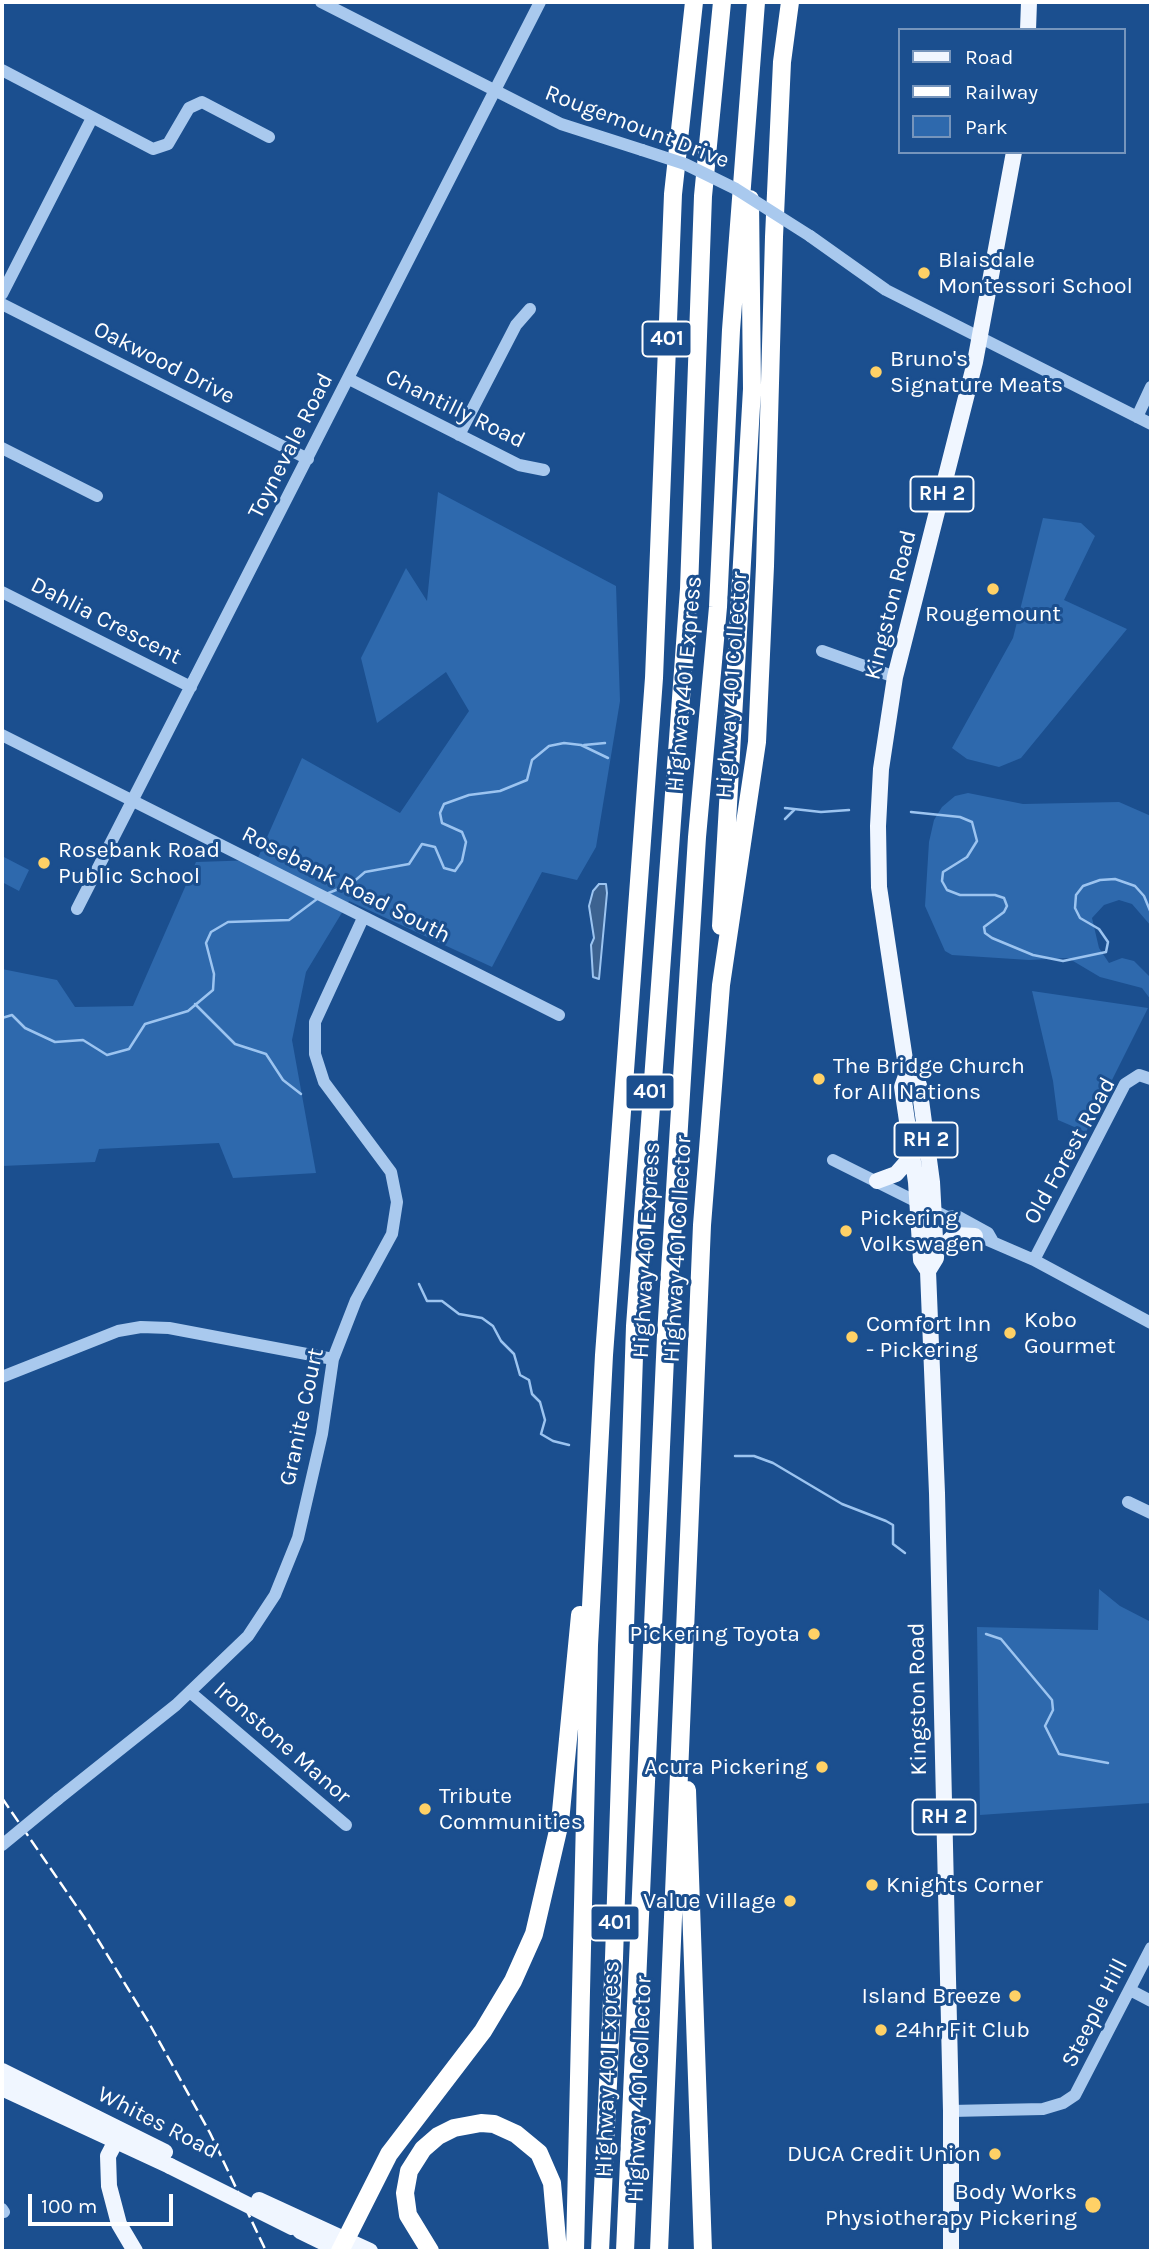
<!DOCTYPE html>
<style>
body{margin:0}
#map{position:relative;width:1153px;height:2253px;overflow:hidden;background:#1b4f8f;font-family:Karla,sans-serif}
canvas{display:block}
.frame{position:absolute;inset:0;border:4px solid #fff;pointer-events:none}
.legend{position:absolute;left:898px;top:28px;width:228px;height:126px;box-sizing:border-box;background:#1b4f8f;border:2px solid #7695bc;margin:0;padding:9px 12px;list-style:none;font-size:21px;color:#fff}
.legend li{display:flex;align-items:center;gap:14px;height:35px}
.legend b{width:35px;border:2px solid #7695bc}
.scale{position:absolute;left:28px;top:2194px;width:145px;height:32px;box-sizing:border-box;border:4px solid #fff;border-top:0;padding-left:9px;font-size:21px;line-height:24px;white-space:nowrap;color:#fff;-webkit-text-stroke:5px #1b4f8f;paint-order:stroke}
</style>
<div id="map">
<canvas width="1153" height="2253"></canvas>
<div class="frame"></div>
<ul class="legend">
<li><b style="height:9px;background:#f0f6ff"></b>Road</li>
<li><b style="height:9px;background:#fff"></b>Railway</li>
<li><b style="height:19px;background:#2e69ad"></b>Park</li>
</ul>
<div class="scale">100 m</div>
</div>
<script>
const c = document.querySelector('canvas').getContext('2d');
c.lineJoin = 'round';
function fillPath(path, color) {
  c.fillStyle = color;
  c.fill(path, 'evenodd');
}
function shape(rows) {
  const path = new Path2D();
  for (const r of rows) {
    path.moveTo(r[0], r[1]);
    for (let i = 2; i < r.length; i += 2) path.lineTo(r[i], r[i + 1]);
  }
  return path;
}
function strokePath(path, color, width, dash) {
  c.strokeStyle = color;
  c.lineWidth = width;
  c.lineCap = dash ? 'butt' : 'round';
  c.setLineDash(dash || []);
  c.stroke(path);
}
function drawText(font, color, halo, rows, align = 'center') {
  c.font = font + ' Karla,sans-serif';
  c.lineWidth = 6;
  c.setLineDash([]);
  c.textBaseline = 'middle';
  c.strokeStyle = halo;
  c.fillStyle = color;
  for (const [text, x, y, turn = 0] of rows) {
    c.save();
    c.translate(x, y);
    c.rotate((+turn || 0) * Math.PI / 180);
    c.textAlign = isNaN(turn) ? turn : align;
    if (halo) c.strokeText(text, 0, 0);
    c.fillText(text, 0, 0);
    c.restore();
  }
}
fillPath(shape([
 [438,492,616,586,620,701,596,847,577,880,542,872,492,967,349,901,306,972,292,1040,316,1173,233,1178,219,1143,99,1149,95,1162,2,1166,2,969,57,980,75,1007,133,1006,196,862,257,860,302,758,400,813,469,711,446,672,377,723,361,658,406,568,427,601],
 [1043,518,1081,523,1095,536,1064,600,1127,629,1021,758,999,767,967,759,952,748,1013,638],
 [968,793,1023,804,1119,802,1151,816,1151,926,1132,904,1119,900,1104,905,1092,918,1099,948,1109,963,1122,958,1134,961,1151,978,1151,1000,1142,988,1100,977,1068,958,1029,960,952,955,945,951,925,906,929,842,934,820,942,807,955,796],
 [2,856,29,870,19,891,2,882],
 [1032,991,1148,1008,1086,1132,1058,1120,1053,1081],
 [1099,1589,1120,1606,1151,1622,1151,1803,980,1815,977,1627,1098,1630]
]), '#2e69ad');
const water = shape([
 [599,884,606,884,607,893,599,979,593,977,591,945,594,938,589,906,593,891,599,884]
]);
fillPath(water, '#3c6290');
strokePath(water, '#9cc4f0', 2);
strokePath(shape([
 [584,745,605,743],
 [785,808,821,812,849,810],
 [911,812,960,817,972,822,977,841,967,857,943,872,942,881,947,890,960,895,995,895,1004,898,1007,906,1004,912,984,927,985,933,992,938,1033,955,1063,961,1106,952,1108,942,1099,929,1080,918,1075,908,1076,895,1083,886,1100,880,1115,879,1135,886,1144,896,1151,913],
 [785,819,794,810],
 [326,894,351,884,365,872,409,864,422,844,435,847,444,868,455,871,462,861,466,842,462,832,442,823,440,813,444,804,469,795,500,791,527,780,532,760,549,746,564,743,581,745,608,758],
 [195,1004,235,1044,266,1054,283,1080,301,1094],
 [2,1018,12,1015,25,1028,55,1042,83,1040,107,1055,129,1049,145,1024,188,1011,213,990,214,974,206,943,211,932,228,922,289,920,317,899],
 [419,1284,427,1301,442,1301,459,1314,482,1318,493,1326,501,1341,514,1354,520,1375,529,1380,532,1394,540,1402,545,1420,541,1434,553,1441,569,1445],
 [735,1456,754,1456,773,1463,842,1504,886,1521,893,1525,893,1544,905,1553],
 [986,1634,1001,1639,1052,1700,1053,1710,1045,1726,1059,1754,1108,1763]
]), '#9cc4f0', 2.5);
strokePath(shape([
 [321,2,561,124,642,150],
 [2,70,153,149,168,144,189,108,202,102,269,137],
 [810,236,886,290,1151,424],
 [2,294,92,118],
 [2,304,308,459],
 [349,379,519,465,544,470],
 [1137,417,1151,387],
 [459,435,516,325,530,309],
 [2,448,97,496],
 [2,592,191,687],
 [822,651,895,677],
 [2,735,559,1015],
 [77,909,540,2],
 [833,1160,947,1217,953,1225,1034,1260,1151,1323],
 [947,1217,957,1216,988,1233,992,1240],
 [1034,1260,1125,1084,1139,1075,1151,1079],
 [2,1377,118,1331,141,1327,169,1328,333,1359],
 [1128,1502,1151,1513],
 [190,1692,346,1825],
 [58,1799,176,1705,248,1636,275,1595,298,1538,322,1434,333,1359,356,1300,392,1234,397,1202,391,1172,324,1082,315,1054,315,1022,363,918],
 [1130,1990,1151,2001],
 [951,2111,1043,2109,1063,2103,1075,2095,1151,1948],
 [2,2209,4,2212]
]), '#a9c9ee', 12);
strokePath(shape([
 [1028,30,1029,2],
 [907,1073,919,1085,932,1182,936,1258,928,1271],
 [877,1181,896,1174,911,1157],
 [936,1253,955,1235,975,1236],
 [2,2071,165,2152],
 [2,2088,170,2166],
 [119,2135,108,2156,109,2186,119,2224,135,2251],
 [259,2200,370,2251],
 [300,2231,341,2251],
 [951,2251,951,2111,937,1493,928,1271,921,1260,916,1182,902,1087,907,1073,879,887,878,826,881,769,895,677,975,362,1014,152]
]), '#f0f6ff', 16);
strokePath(shape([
 [721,926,752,389,750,199],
 [687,1790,703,2251],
 [340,2251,389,2154,483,2031,513,1981,534,1934,560,1822,580,1615],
 [430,2251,408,2215,405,2193,409,2171,423,2149,438,2136,454,2128,481,2123,494,2124,516,2134,539,2153,552,2183,558,2251],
 [575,2251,589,1645,604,1355,654,678,673,194,694,2],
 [600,2251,614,1958,635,1326,689,589,703,196,722,2],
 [625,2251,666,1335,697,837,718,607,731,330,756,2],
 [659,2251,702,1225,721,985,757,742,765,566,774,237,782,62,790,2]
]), '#fff', 18);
strokePath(shape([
 [2,1798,84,1917,149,2023,210,2133,266,2251]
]), '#fff', 2.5, [12, 5]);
strokePath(shape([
 [642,150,685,164,736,189,810,236],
 [2,1845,58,1799]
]), '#a9c9ee', 12);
strokePath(shape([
 [170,2166,292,2227]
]), '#f0f6ff', 16);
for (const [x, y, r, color] of [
 [924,273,7,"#ffd166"],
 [876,372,7,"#ffd166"],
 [993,589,7,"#ffd166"],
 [44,863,7,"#ffd166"],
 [819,1079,7,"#ffd166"],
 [846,1231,7,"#ffd166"],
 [1010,1333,7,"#ffd166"],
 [852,1337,7,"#ffd166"],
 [814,1634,7,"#ffd166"],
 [822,1767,7,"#ffd166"],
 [425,1809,7,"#ffd166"],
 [872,1885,7,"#ffd166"],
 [790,1901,7,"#ffd166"],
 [1015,1996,7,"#ffd166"],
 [881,2030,7,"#ffd166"],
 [995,2154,7,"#ffd166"],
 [1093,2205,9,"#ffd166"]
]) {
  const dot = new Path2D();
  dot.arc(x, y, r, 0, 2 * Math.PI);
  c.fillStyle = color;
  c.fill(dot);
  strokePath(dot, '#1b4f8f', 2.5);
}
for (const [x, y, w] of [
 [667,339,49],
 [942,494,63],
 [650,1092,49],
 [926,1140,63],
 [944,1817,63],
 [615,1923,49]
]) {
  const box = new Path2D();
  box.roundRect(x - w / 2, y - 17.5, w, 35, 5);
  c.fillStyle = '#1b4f8f';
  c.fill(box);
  strokePath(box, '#fff', 2);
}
drawText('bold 21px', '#fff', null, [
 ["401",667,339],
 ["RH 2",942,494],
 ["401",650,1092],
 ["RH 2",926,1140],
 ["RH 2",944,1817],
 ["401",615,1923]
]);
drawText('23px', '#fff', '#1b4f8f', [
 ["Rougemount Drive",637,127,21],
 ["Oakwood Drive",164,363,27],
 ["Chantilly Road",455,409,26],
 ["Toynevale Road",291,446,-63],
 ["Kingston Road",891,605,-76],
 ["Dahlia Crescent",106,621,27],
 ["Highway 401 Express",685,684,-85],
 ["Highway 401 Collector",732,685,-86],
 ["Rosebank Road South",346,885,27],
 ["Old Forest Road",1070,1151,-61],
 ["Highway 401 Collector",678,1249,-87],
 ["Highway 401 Express",647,1250,-87],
 ["Granite Court",302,1417,-78],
 ["Kingston Road",918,1699,-91],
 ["Ironstone Manor",282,1743,41],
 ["Steeple Hill",1095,2013,-63],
 ["Highway 401 Express",608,2069,-88],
 ["Highway 401 Collector",640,2089,-88],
 ["Whites Road",158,2123,27]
]);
drawText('23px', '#fff', '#1b4f8f', [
 ["Blaisdale",938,260],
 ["Montessori School",938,286],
 ["Bruno's",890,359],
 ["Signature Meats",890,385],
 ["Rougemount",993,614,"center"],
 ["Rosebank Road",58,850],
 ["Public School",58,876],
 ["The Bridge Church",833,1066],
 ["for All Nations",833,1092],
 ["Pickering",860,1218],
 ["Volkswagen",860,1244],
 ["Kobo",1024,1320],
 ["Gourmet",1024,1346],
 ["Comfort Inn",866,1324],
 ["- Pickering",866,1350],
 ["Pickering Toyota",800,1634,"right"],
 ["Acura Pickering",808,1767,"right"],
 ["Tribute",439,1796],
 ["Communities",439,1822],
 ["Knights Corner",886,1885],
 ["Value Village",776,1901,"right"],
 ["Island Breeze",1001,1996,"right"],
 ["24hr Fit Club",895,2030],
 ["DUCA Credit Union",981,2154,"right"],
 ["Body Works",1077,2192,"right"],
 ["Physiotherapy Pickering",1077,2218,"right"]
], 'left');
</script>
